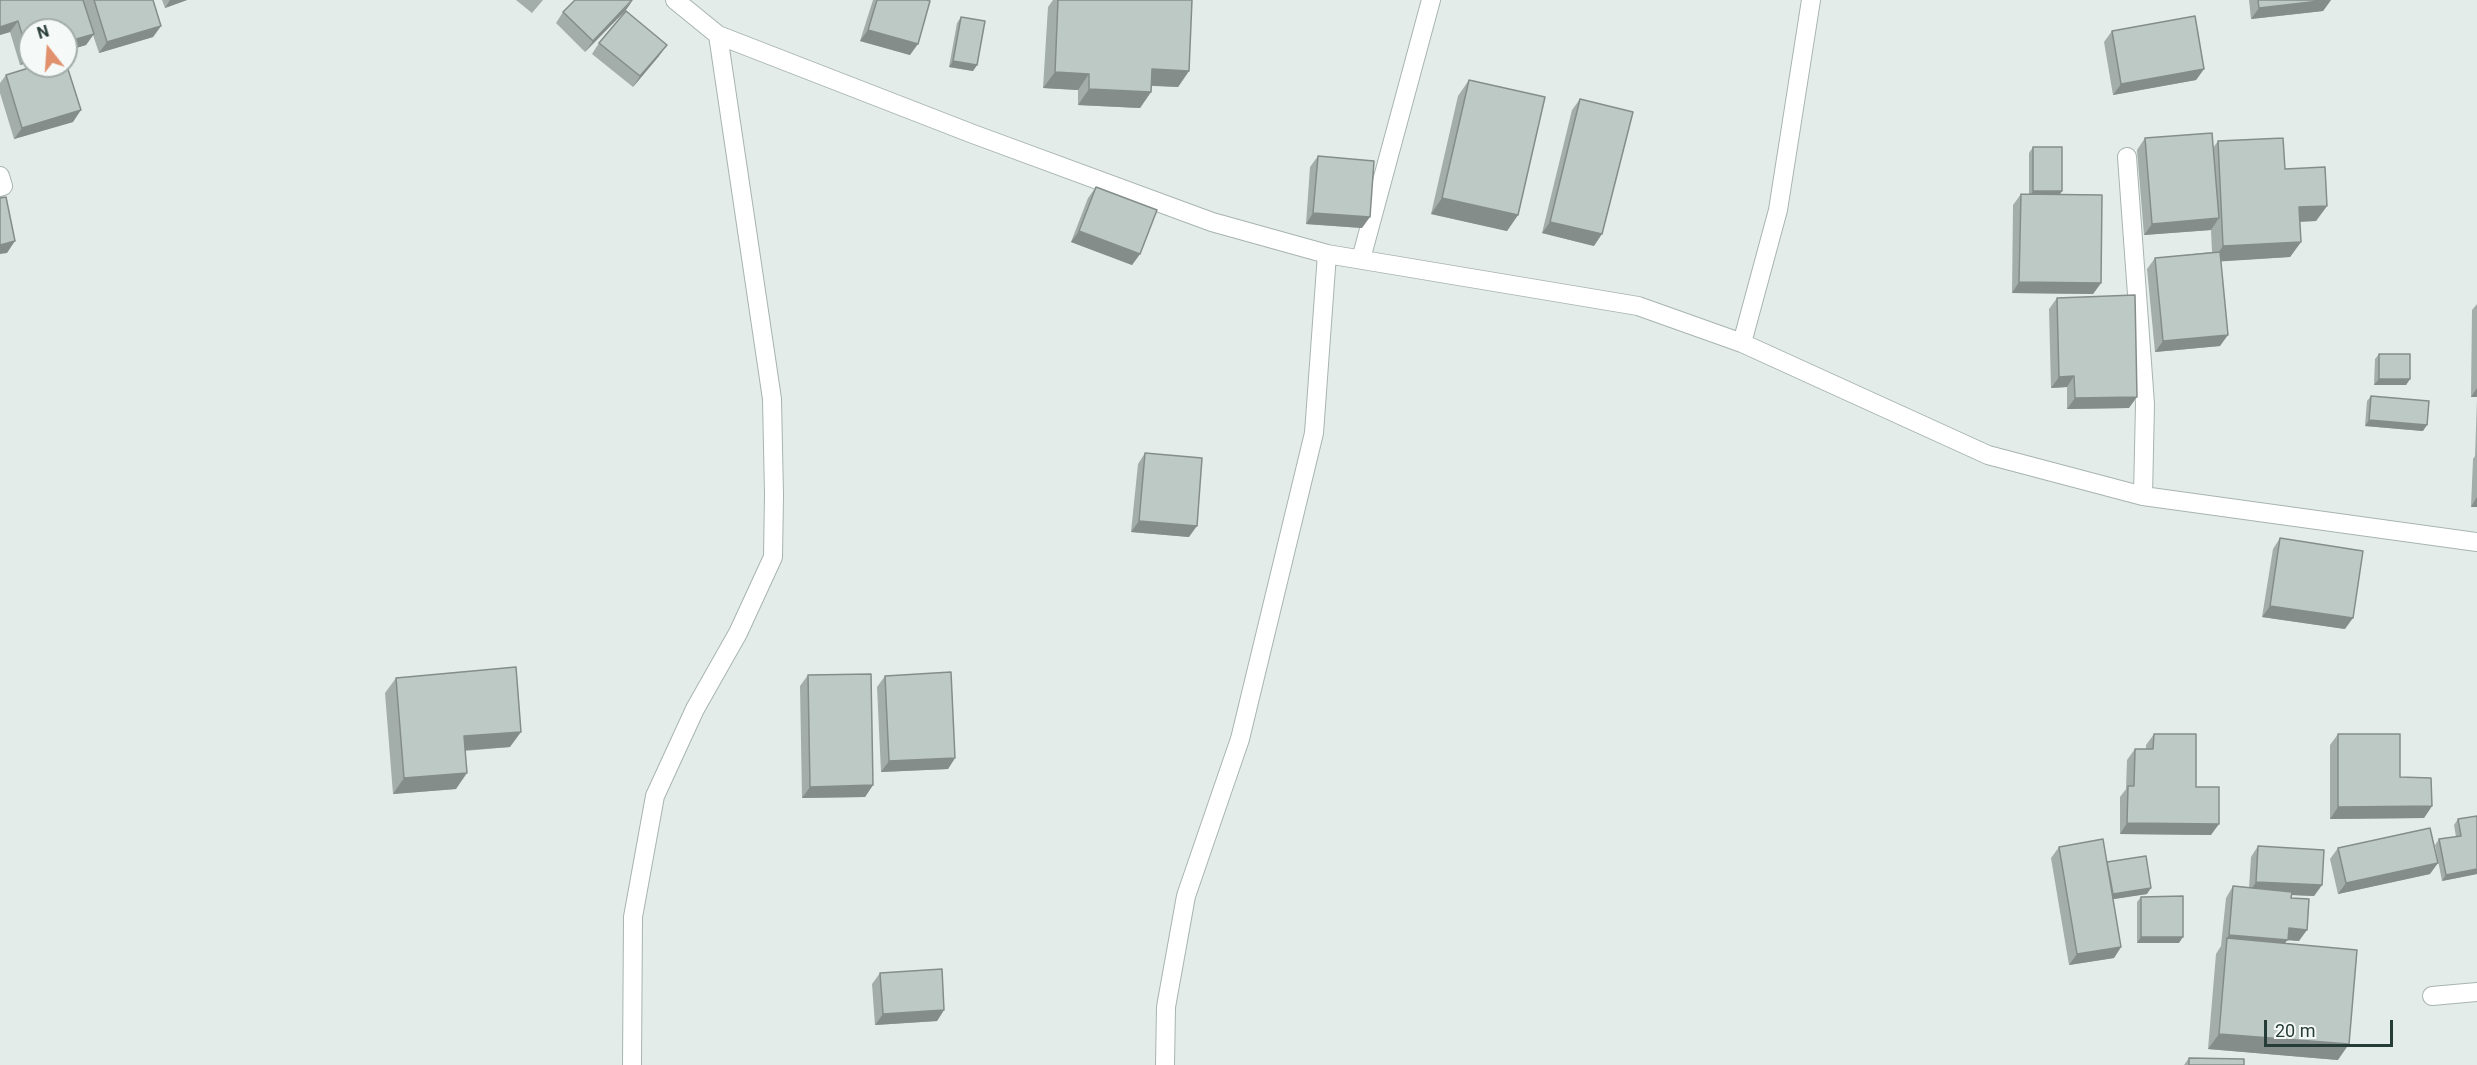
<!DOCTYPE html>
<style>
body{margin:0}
#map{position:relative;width:2477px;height:1065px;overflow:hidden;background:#e4ece9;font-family:Roboto,sans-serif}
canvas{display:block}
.north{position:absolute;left:18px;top:18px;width:60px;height:60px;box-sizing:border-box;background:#f5f9f7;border:2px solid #a2adaa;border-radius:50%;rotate:343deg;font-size:16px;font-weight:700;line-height:24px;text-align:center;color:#263c37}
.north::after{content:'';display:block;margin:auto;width:21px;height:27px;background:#e1916d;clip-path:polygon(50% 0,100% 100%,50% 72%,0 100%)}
.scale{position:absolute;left:2264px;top:1020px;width:129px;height:27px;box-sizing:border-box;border:3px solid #263c37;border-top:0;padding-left:8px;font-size:18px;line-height:21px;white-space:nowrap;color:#263c37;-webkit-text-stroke:4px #f5f9f7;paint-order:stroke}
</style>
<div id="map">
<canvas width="2477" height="1065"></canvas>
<div class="north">N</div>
<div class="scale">20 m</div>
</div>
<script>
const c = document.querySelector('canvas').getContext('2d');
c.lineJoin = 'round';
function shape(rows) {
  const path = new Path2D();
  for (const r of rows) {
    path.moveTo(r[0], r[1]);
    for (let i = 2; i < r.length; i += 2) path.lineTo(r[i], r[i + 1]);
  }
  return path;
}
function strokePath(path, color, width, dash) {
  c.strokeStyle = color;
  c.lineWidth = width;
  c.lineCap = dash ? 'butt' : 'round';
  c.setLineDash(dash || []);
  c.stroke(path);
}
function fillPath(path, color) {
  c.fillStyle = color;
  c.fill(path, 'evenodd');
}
const minor = shape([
 [675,0,718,35,973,134,1212,222,1327,254,1638,306,1742,343,1988,455,2143,496,2477,542],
 [2127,157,2145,404,2143,496],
 [0,176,3,186,0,187],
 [1361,259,1431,0],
 [1742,343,1778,210,1811,0],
 [2432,996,2477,992],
 [632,1065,633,917,655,796,695,709,738,633,773,557,774,495,772,399,718,35],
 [1165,1065,1166,1007,1186,896,1240,739,1314,433,1327,254]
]);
strokePath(minor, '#a7b4b0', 20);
strokePath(minor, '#fff', 18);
fillPath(shape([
 [0,0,153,0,161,26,153,37,99,53,93,35,86,45,66,51,66,30,30,62,20,65,10,32,0,35],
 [162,0,187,0,165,8],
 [516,0,543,0,532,13],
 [873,0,927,0,910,55,860,41],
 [1053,0,1192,0,1189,71,1178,87,1152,86,1151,92,1140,108,1078,105,1078,90,1043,88,1048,7],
 [2249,0,2331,0,2323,11,2251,19],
 [626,10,585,52,556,23,563,12],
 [961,17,977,65,973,71,949,67,957,23],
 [2112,31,2204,69,2196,80,2113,95,2104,42],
 [599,43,659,56,633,87,592,54],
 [6,75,73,122,14,139,0,93,0,83],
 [1469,80,1518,215,1507,231,1431,214,1458,96],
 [1580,99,1594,246,1542,233,1572,110],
 [2145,138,2213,148,2218,141,2285,169,2327,206,2316,221,2300,222,2301,242,2290,257,2221,261,2220,346,2155,352,2147,269,2155,258,2212,252,2211,230,2144,235,2137,150],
 [2033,147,2062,191,2059,195,2101,283,2093,294,2012,293,2013,205,2021,194,2029,194,2029,153],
 [1318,156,1362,228,1306,224,1310,167],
 [1096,187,1140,254,1132,265,1071,242,1088,198],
 [2057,298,2129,408,2067,409,2067,387,2051,388,2049,309],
 [2477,304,2477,397,2471,397,2472,310],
 [2379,354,2410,379,2406,385,2374,385,2375,359],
 [2371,396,2423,431,2365,426,2367,401],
 [2477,399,2477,507,2471,507,2473,459,2475,456],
 [1145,453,1189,537,1131,532,1138,464],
 [2280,538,2345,629,2262,617,2273,549],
 [808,675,873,785,865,797,802,798,800,686],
 [885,676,955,758,948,769,881,772,877,687],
 [396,678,510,747,465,751,456,789,393,794,385,693],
 [2154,734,2196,787,2211,835,2120,834,2120,797,2126,789,2127,760,2135,749,2146,749,2146,745],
 [2338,734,2400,777,2432,806,2424,818,2330,819,2330,745],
 [2458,819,2477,874,2442,881,2435,845,2439,839,2456,837,2454,825],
 [2258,846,2322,885,2314,896,2291,895,2299,941,2287,940,2285,943,2338,1060,2208,1049,2216,954,2221,946,2226,898,2233,886,2249,888,2251,857],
 [2059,847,2107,862,2147,894,2113,899,2121,947,2114,958,2069,965,2051,858],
 [2338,848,2430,874,2338,894,2330,859],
 [2141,897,2179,943,2137,943,2137,902],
 [880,973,944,1010,937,1021,875,1025,872,984],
 [2189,1058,2244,1065,2184,1065]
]), '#a3ada9');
fillPath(shape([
 [170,0,187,0,165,8],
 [633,0,626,10,585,52,593,41],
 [2331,0,2323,11,2251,19,2259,8],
 [18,21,10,32,0,35,0,27],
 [161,26,153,37,99,53,107,42],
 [868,30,918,44,910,55,860,41],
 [94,34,86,45,66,51,66,42],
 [667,45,659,56,633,87,640,76],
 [30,53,30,62,20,65,28,54],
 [953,61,977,65,973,71,949,67],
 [1152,69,1189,71,1178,87,1141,85],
 [2204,69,2196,80,2113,95,2121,84],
 [1055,72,1089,74,1078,90,1043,88],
 [1089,89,1151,92,1140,108,1078,105],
 [81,110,73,122,14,139,22,128],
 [2033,191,2062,191,2058,197,2029,197],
 [1442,198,1518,215,1507,231,1431,214],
 [2327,206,2316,221,2288,222,2299,207],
 [1313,213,1370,217,1362,228,1306,224],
 [2219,218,2211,230,2144,235,2152,224],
 [1550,222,1602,234,1594,246,1542,233],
 [1079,231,1140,254,1132,265,1071,242],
 [15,241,7,253,0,254,0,245],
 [2301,242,2290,257,2212,262,2223,246],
 [2019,282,2101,283,2093,294,2012,293],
 [2228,335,2220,346,2155,352,2163,341],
 [2074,376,2067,387,2051,388,2059,377],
 [2379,379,2410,379,2406,385,2374,385],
 [2477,388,2477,397,2471,397],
 [2137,397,2129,408,2067,409,2075,398],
 [2369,420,2427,425,2423,431,2365,426],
 [2477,497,2477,507,2471,507],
 [1139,521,1197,526,1189,537,1131,532],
 [2270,606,2353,618,2345,629,2262,617],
 [521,732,510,747,453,751,464,736],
 [955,758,948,769,881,772,889,761],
 [467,773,456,789,393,794,404,778],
 [873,785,865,797,802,798,810,787],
 [2432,806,2424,818,2330,819,2338,807],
 [2127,823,2219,824,2211,835,2120,834],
 [2438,863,2430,874,2338,894,2346,883],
 [2477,869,2477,874,2442,881,2446,875],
 [2256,882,2322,885,2314,896,2249,893],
 [2151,888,2147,894,2108,900,2112,894],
 [2289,928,2307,930,2299,941,2287,940,2280,951,2227,938,2221,946,2229,935],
 [2141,937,2183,937,2179,943,2137,943],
 [2121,947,2114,958,2069,965,2077,954],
 [944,1010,937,1021,875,1025,883,1014],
 [2219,1034,2349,1044,2338,1060,2208,1049]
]), '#848d8a');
const building = shape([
 [0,0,83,0,94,34,66,42,66,30,30,30,30,53,28,54,18,21,0,27,0,0],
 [94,0,153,0,161,26,107,42,94,0],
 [575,0,632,0,593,41,563,12,575,0],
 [877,0,927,0,930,1,918,44,868,30,877,0],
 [1058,0,1192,0,1189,71,1152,69,1151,92,1089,89,1089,74,1055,72,1058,0],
 [2258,0,2328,0,2259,8,2258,0],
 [626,11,667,45,640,76,599,43,626,11],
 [2195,16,2204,69,2121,84,2112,31,2195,16],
 [961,17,985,21,977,65,953,61,961,17],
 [66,63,81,110,22,128,6,75,35,66,66,66,66,63],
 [1469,80,1545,97,1518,215,1442,198,1469,80],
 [1580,99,1633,112,1602,234,1550,222,1580,99],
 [2212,133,2219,218,2152,224,2145,138,2212,133],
 [2283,138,2285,169,2325,167,2327,206,2299,207,2301,242,2223,246,2218,141,2283,138],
 [2033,147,2062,147,2062,191,2033,191,2033,147],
 [1318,156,1374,161,1370,217,1313,213,1318,156],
 [1096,187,1157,210,1140,254,1079,231,1096,187],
 [2021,194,2102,195,2101,283,2019,282,2021,194],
 [6,197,15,241,0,245,0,198,6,197],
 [2220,252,2228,335,2163,341,2155,258,2220,252],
 [2135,295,2137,397,2075,398,2074,376,2059,377,2057,298,2135,295],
 [2379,354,2410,354,2410,379,2379,379,2379,354],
 [2371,396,2429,401,2427,425,2369,420,2371,396],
 [1145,453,1202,458,1197,526,1139,521,1145,453],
 [2280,538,2363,551,2353,618,2270,606,2280,538],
 [516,667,521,732,464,736,467,773,404,778,396,678,516,667],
 [951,672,955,758,889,761,885,676,951,672],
 [871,674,873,785,810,787,808,675,871,674],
 [2154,734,2196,734,2196,787,2219,787,2219,824,2127,823,2128,786,2134,786,2135,749,2153,749,2154,734],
 [2338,734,2400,734,2400,777,2431,778,2432,806,2338,807,2338,734],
 [2477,816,2477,869,2446,875,2439,839,2461,836,2458,819,2477,816],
 [2430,828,2438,863,2346,883,2338,848,2430,828],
 [2103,839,2121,947,2077,954,2059,847,2103,839],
 [2258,846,2324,850,2322,885,2256,882,2258,846],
 [2146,856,2151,888,2113,894,2107,862,2146,856],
 [2233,886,2292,892,2291,898,2309,899,2307,930,2289,928,2288,940,2229,935,2233,886],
 [2183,896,2183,937,2141,937,2141,897,2183,896],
 [2227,938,2357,950,2349,1044,2219,1034,2227,938],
 [942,969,944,1010,883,1014,880,973,942,969],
 [2189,1058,2244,1059,2244,1065,2189,1065,2189,1058]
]);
fillPath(building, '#bdc9c5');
strokePath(building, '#848d8a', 1.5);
</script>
